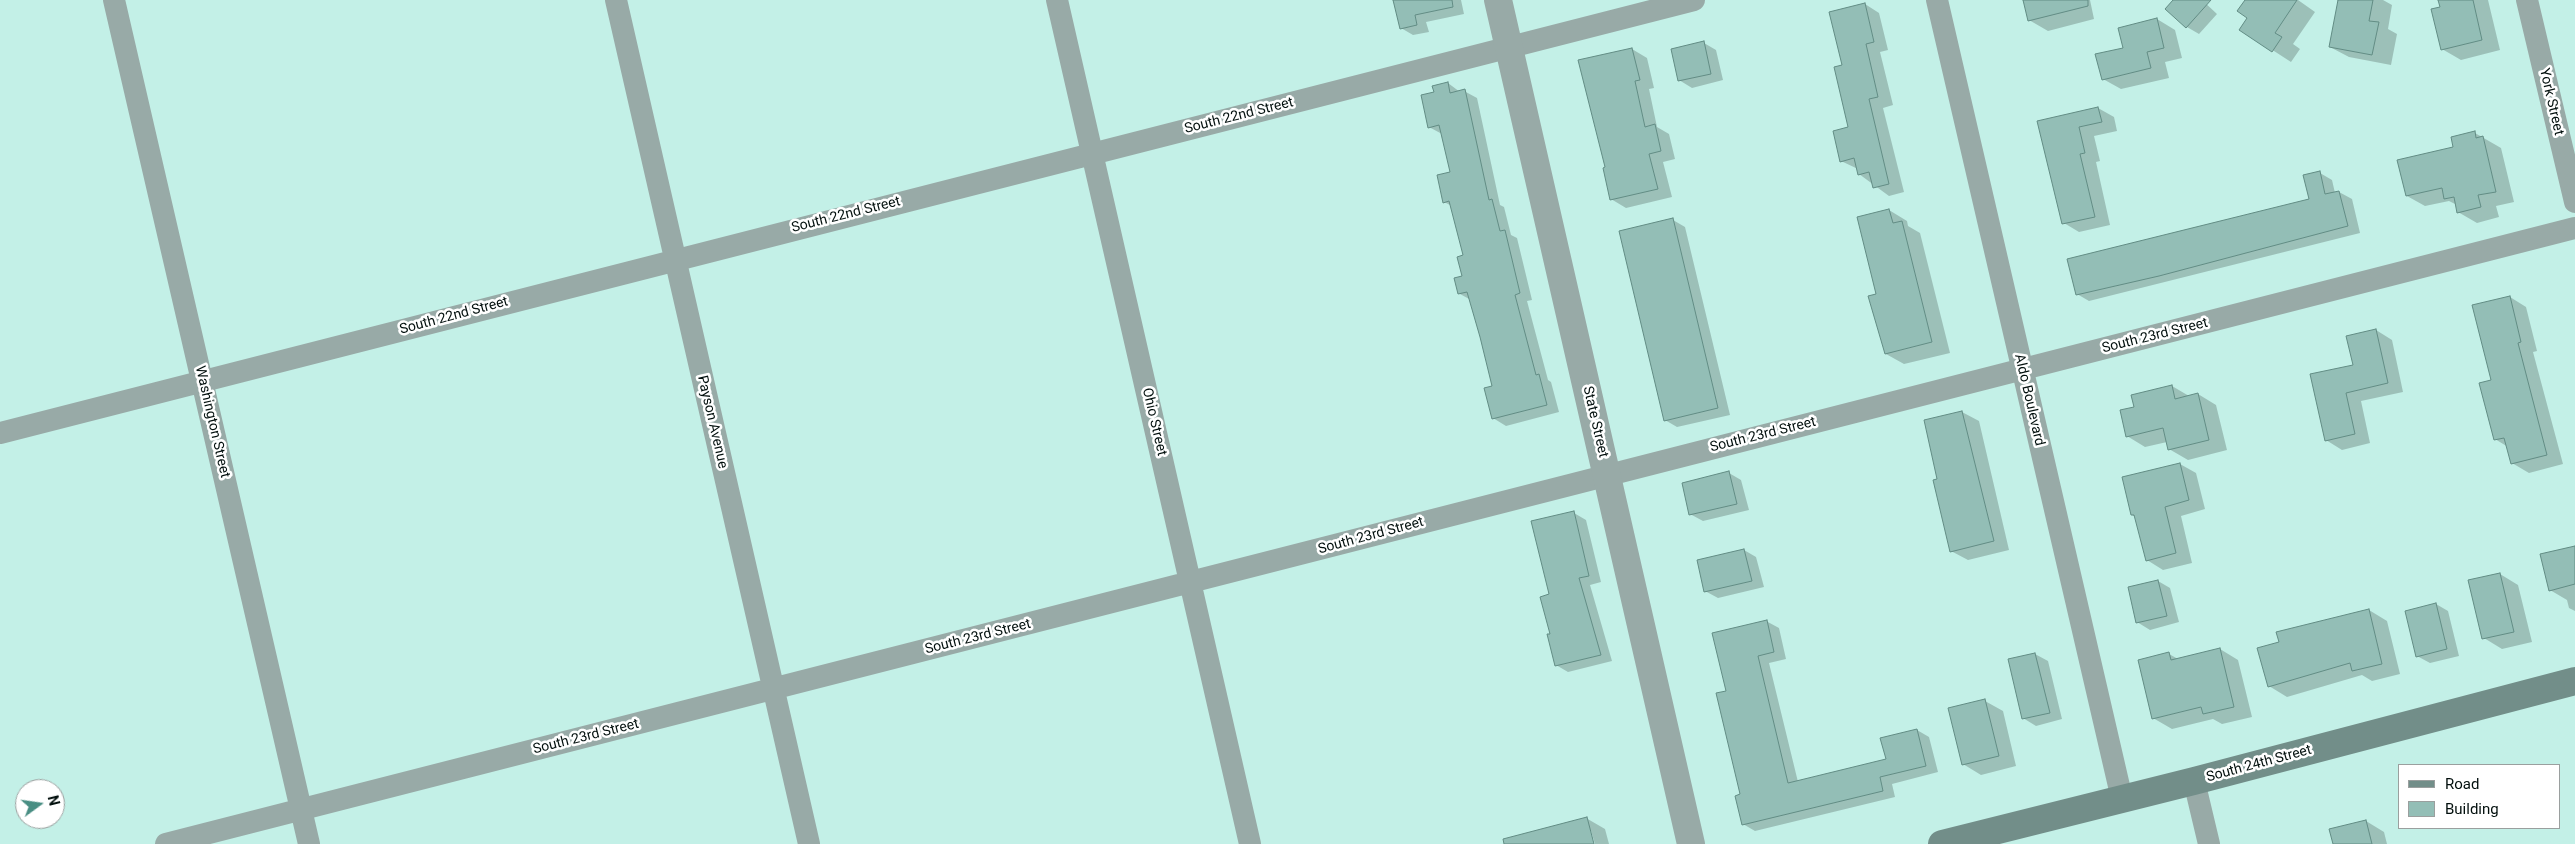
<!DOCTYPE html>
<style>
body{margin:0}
#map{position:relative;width:2575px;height:844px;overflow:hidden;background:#c3f0e7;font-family:Roboto,sans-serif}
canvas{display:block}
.legend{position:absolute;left:2398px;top:764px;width:162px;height:65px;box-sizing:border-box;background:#fff;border:1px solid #9a9f9e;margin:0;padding:6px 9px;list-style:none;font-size:15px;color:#020f0d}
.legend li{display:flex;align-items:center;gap:10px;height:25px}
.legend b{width:25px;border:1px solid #9a9f9e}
.north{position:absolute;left:15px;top:779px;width:50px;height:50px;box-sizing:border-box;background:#fff;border:1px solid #9a9f9e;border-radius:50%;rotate:76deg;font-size:14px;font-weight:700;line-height:20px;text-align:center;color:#020f0d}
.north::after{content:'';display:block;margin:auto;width:18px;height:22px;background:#498e83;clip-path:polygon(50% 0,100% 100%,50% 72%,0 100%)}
</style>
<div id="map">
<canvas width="2575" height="844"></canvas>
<ul class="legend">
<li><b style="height:6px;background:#728e89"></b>Road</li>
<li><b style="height:14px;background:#93beb6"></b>Building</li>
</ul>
<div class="north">N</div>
</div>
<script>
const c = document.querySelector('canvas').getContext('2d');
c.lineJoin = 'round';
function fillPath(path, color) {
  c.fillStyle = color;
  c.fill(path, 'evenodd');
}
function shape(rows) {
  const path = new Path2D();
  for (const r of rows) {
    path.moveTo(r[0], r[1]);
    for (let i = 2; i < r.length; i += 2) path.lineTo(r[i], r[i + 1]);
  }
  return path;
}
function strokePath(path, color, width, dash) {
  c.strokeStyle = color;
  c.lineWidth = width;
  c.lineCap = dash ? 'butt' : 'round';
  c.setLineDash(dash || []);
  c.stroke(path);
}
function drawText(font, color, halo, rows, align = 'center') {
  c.font = font + ' Roboto,sans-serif';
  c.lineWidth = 5;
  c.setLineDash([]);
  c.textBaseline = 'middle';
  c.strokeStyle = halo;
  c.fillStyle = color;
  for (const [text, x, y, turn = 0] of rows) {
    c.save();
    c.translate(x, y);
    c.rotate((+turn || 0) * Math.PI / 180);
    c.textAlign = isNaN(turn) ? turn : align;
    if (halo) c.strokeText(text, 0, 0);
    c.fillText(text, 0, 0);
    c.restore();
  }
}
fillPath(shape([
 [1395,0,1461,0,1464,14,1426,22,1429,32,1413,35,1401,28],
 [2024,0,2090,0,2094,19,2048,31,2029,20],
 [2174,0,2202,0,2217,14,2199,34,2187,27],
 [2246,0,2298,0,2315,12,2293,44,2300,49,2291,62,2240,29,2248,18],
 [2339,0,2383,0,2392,5,2388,29,2397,34,2391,65,2349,57,2330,47],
 [2440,0,2488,0,2500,50,2461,60,2442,49],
 [1865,4,1879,13,1888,50,1880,52,1893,105,1883,108,1904,192,1889,196,1859,174,1858,169,1841,161,1850,128,1843,66],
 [2157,19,2175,30,2182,58,2165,62,2169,78,2121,89,2103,79,2124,49],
 [1704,43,1716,50,1723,80,1692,88,1679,80],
 [1632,49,1647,58,1654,88,1649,89,1657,127,1669,134,1675,159,1663,162,1672,197,1626,208,1611,199,1607,168],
 [1448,83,1460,92,1464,91,1477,98,1500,205,1504,207,1511,235,1517,238,1532,300,1527,301,1548,380,1551,382,1559,412,1506,426,1493,418,1493,387,1471,300,1460,294,1465,256,1452,206,1444,202,1451,173,1442,134,1429,127,1435,93],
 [2098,108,2114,117,2117,131,2094,136,2100,161,2096,162,2110,225,2079,232,2064,223,2038,122],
 [2475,133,2501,148,2514,202,2496,206,2499,217,2477,223,2458,212,2457,205,2449,201,2425,206,2407,196],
 [2320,173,2332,180,2335,193,2339,192,2352,199,2360,233,2089,301,2077,294,2311,200],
 [1889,210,1907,221,1908,226,1920,233,1950,353,1904,364,1886,354,1878,295],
 [1673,220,1685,227,1730,415,1677,427,1665,420],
 [2510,297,2526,307,2537,351,2533,352,2563,464,2529,473,2512,463,2508,447,2495,439,2492,381],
 [2376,330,2392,340,2403,392,2361,401,2370,443,2342,450,2326,440,2354,366],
 [2172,386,2189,396,2198,394,2216,405,2227,450,2188,460,2169,449,2167,442,2145,447,2127,436,2136,408],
 [1962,412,1979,421,2009,550,1968,560,1951,551,1939,480,1925,421],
 [2180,464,2196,473,2205,509,2181,516,2192,563,2163,570,2147,560,2136,517,2132,515],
 [1729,473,1741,480,1749,510,1703,521,1690,514],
 [1574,513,1586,520,1601,582,1590,585,1612,661,1568,672,1556,665,1552,635],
 [2575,547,2575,611,2569,608,2567,600,2550,590],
 [1744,550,1756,557,1764,587,1718,598,1705,591],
 [2500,574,2518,585,2532,642,2502,649,2484,638],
 [2158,581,2170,588,2179,622,2150,630,2137,622],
 [2436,604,2448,611,2459,656,2430,663,2417,656],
 [2369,610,2387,621,2400,674,2372,681,2362,675,2287,697,2269,686,2280,643],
 [1766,621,1779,628,1786,659,1769,663,1798,782,1887,760,1917,730,1929,737,1938,772,1892,784,1895,797,1755,831,1743,824,1741,795,1727,692],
 [2220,649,2238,660,2252,717,2222,724,2213,719,2172,729,2153,718,2169,654,2178,659],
 [2035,654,2048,661,2062,719,2036,726,2023,718,2009,660],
 [1985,701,2003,711,2016,766,1981,775,1963,764],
 [1586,818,1605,829,1609,844,1595,844,1591,831,1589,831,1592,844,1516,844],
 [2366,821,2384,832,2387,844,2334,844]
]), '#0003');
const building = shape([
 [1393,0,1452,0,1453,7,1415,15,1417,25,1400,29,1393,0],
 [2023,0,2088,0,2088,6,2028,21,2023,0],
 [2173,0,2211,0,2186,28,2165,9,2173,0],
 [2245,0,2297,0,2275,33,2282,37,2272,52,2239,30,2247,18,2237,11,2245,0],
 [2338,0,2373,0,2369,21,2379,22,2372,55,2329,47,2338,0],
 [2438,0,2473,0,2482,40,2441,50,2431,9,2440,7,2438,0],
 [1865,3,1874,42,1866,44,1878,97,1869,99,1889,184,1873,188,1869,172,1858,175,1854,158,1840,162,1833,131,1848,127,1834,67,1842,65,1829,12,1865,3],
 [2157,18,2164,48,2147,52,2151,68,2102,80,2095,54,2123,48,2118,28,2157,18],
 [1704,41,1711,74,1678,81,1671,49,1704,41],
 [1632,48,1640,80,1635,81,1645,127,1655,124,1661,151,1649,154,1658,189,1610,200,1603,168,1605,167,1578,60,1632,48],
 [1448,82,1450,93,1465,89,1489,200,1492,199,1500,231,1505,230,1520,293,1515,295,1536,375,1539,374,1547,405,1492,419,1484,388,1492,386,1480,337,1467,292,1458,294,1454,278,1462,276,1457,257,1463,255,1449,201,1443,203,1437,175,1450,172,1439,125,1428,128,1421,95,1434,92,1432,86,1448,82],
 [2098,107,2102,122,2079,127,2085,153,2080,154,2095,217,2062,224,2037,121,2098,107],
 [2475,131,2476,138,2483,136,2496,192,2478,195,2481,207,2457,213,2454,197,2444,199,2442,188,2406,196,2397,160,2453,147,2451,137,2475,131],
 [2320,171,2325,194,2339,191,2348,226,2159,276,2076,295,2067,259,2309,199,2303,175,2320,171],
 [1889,209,1893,223,1902,221,1932,342,1885,354,1868,296,1876,294,1857,217,1889,209],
 [1673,218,1718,408,1664,421,1619,231,1673,218],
 [2510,296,2521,342,2518,343,2547,455,2511,464,2504,438,2494,440,2479,383,2491,380,2472,305,2510,296],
 [2376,329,2388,383,2346,393,2355,434,2325,441,2310,374,2353,365,2346,336,2376,329],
 [2172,385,2175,399,2198,393,2209,440,2168,450,2163,428,2126,437,2120,410,2134,407,2131,395,2172,385],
 [1962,411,1994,541,1950,552,1933,480,1937,479,1924,420,1962,411],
 [2180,463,2189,500,2165,507,2176,553,2146,561,2134,515,2131,515,2122,477,2180,463],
 [1729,471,1737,504,1689,515,1682,483,1729,471],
 [1574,511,1589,576,1579,578,1601,655,1555,666,1547,634,1550,634,1540,597,1549,594,1531,521,1574,511],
 [2575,546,2575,584,2549,591,2540,554,2575,546],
 [1744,549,1752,581,1704,592,1697,560,1744,549],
 [2500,573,2514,632,2482,639,2468,580,2500,573],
 [2158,580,2167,616,2136,623,2128,587,2158,580],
 [2436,603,2447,649,2416,657,2405,611,2436,603],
 [2369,609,2382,664,2352,671,2350,663,2268,687,2257,648,2279,642,2276,632,2369,609],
 [1767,620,1774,652,1758,656,1788,783,1886,759,1880,738,1917,729,1926,766,1880,777,1883,791,1742,825,1735,796,1740,794,1716,693,1726,691,1712,633,1767,620],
 [2220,648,2234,707,2203,714,2201,707,2152,719,2138,660,2169,652,2171,660,2220,648],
 [2035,653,2050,713,2022,719,2008,659,2035,653],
 [1985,699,1999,756,1962,765,1948,708,1985,699],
 [1587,817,1594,844,1504,844,1503,839,1587,817],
 [2366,820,2372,844,2333,844,2329,829,2366,820]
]);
fillPath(building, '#93beb6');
strokePath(building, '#628c84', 1);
strokePath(shape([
 [114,0,309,844],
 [616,0,809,844],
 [1057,0,1250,844],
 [1937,0,2122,799],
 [2527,0,2575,202],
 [0,433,1694,0],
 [2194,781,2209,844],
 [166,844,2575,228]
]), '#98aaa7', 22);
strokePath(shape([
 [1498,0,1691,844]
]), '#98aaa7', 28);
strokePath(shape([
 [1942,844,2194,781,2575,681]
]), '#728e89', 28);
drawText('14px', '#020f0d', '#fff', [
 ["York Street",2551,102,77],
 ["South 22nd Street",1239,116,-14],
 ["South 22nd Street",846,215,-14],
 ["South 22nd Street",454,316,-15],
 ["South 23rd Street",2155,336,-14],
 ["Aldo Boulevard",2029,400,77],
 ["Washington Street",212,422,77],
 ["Payson Avenue",712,422,77],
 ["Ohio Street",1154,422,77],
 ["State Street",1595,422,77],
 ["South 23rd Street",1763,435,-14],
 ["South 23rd Street",1371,536,-15],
 ["South 23rd Street",978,637,-14],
 ["South 23rd Street",586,737,-14],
 ["South 24th Street",2259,764,-15]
]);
</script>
